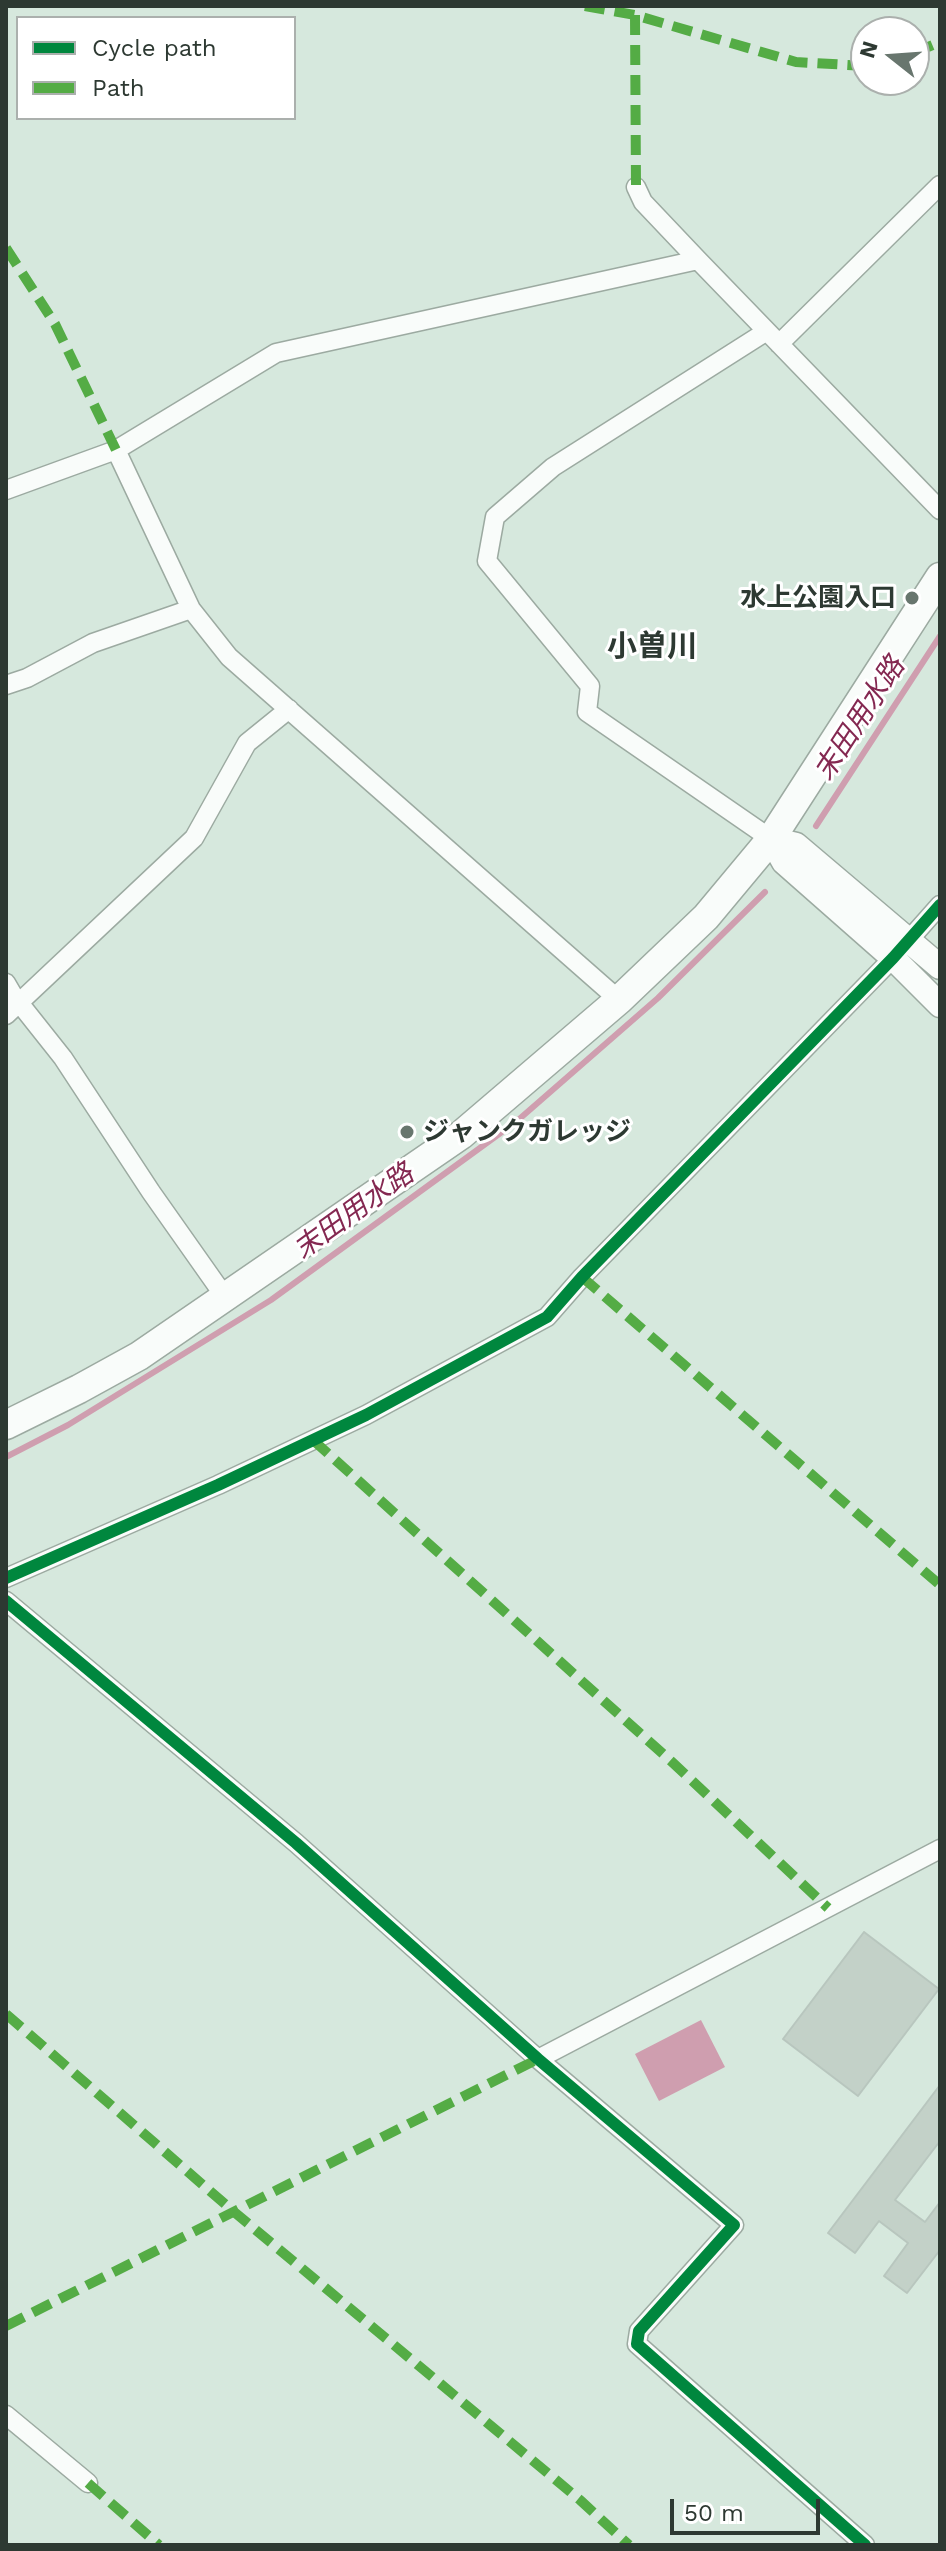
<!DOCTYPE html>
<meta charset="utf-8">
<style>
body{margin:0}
#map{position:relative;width:946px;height:2551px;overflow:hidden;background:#d6e8dd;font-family:"Work Sans",sans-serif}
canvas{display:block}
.frame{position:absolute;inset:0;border:8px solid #2d3932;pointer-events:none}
.legend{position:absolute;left:16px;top:16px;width:280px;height:104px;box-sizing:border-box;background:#fff;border:2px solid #abb0ad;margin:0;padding:10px 14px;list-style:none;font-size:24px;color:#2d3932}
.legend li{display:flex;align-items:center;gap:16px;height:40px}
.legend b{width:40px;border:2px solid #abb0ad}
.north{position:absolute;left:850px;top:16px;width:80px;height:80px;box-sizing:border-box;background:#fff;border:2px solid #abb0ad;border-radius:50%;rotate:287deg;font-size:22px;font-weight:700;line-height:32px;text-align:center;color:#2d3932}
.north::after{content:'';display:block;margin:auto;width:28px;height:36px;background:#68766e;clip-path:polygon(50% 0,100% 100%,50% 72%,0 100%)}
.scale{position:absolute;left:670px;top:2499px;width:150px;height:36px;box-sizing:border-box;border:4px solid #2d3932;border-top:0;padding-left:10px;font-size:24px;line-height:28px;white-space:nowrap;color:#2d3932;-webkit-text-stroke:6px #fff;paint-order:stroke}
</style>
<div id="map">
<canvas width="946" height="2551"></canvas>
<div class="frame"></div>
<ul class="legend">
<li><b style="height:10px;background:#00873e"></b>Cycle path</li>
<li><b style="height:10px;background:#54ac45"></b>Path</li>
</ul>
<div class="north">N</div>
<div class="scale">50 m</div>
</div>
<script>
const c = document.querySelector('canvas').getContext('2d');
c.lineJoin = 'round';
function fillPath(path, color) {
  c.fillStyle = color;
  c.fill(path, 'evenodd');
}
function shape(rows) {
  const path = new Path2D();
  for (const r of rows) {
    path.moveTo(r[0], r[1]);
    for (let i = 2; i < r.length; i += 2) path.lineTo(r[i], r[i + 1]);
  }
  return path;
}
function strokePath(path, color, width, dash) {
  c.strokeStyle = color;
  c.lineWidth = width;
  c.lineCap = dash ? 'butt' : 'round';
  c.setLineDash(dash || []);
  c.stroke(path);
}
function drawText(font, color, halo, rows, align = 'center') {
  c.font = font + ' "Work Sans","Noto Sans JP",sans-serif';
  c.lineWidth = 6;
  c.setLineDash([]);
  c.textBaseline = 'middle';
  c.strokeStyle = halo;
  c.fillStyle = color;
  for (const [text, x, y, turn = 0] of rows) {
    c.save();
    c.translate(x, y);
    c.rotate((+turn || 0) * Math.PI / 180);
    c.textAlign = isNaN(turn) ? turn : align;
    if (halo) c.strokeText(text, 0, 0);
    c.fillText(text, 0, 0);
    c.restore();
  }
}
fillPath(shape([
 [701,2020,725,2067,659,2101,635,2054]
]), '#cf9eaf');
strokePath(shape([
 [816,826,940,636],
 [6,1457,68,1425,271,1300,517,1121,658,998,765,892]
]), '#cf9eaf', 6);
const building = shape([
 [864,1932,939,1989,858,2096,783,2039,864,1932],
 [940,2085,940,2141,895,2200,925,2222,940,2202,940,2250,907,2293,884,2276,908,2243,879,2221,855,2253,828,2233,940,2085]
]);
fillPath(building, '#c3d1c8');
strokePath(building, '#b8c6be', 2);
const street = shape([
 [636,187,643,202,698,260,940,510],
 [767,331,553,467,495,517,487,561,590,686,587,712,771,839],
 [779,344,940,185],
 [116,450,191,609,229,657,619,1000],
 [6,490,116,450,276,353,698,260],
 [6,685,27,678,93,643,191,609],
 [6,983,13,995,63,1058,151,1192,225,1297],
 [6,1015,194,838,247,743,289,709],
 [6,1578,218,1485,366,1415,547,1317,582,1277,893,958,940,905],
 [6,1601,296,1843,538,2059,734,2225,639,2331,637,2344,865,2545],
 [538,2059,940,1849],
 [6,2415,88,2483]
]);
const secondary = shape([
 [771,839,784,862,893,958,940,1005],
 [771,839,796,845,940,967]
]);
const primary = shape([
 [6,1425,79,1389,139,1356,461,1135,619,1000,706,917,771,839,940,577]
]);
strokePath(street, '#9caaa1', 21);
strokePath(secondary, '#9caaa1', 27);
strokePath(primary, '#9caaa1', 31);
strokePath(street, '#f9fcfa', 18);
strokePath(secondary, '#f9fcfa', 24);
strokePath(primary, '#f9fcfa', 28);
strokePath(shape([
 [585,6,635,15,796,62,866,66],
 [635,15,636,187],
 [914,53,940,42],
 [6,248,55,324,116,450],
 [582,1277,940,1585],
 [313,1440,672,1762,828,1908],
 [6,2014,233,2211,580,2500,629,2545],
 [6,2326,538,2059],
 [88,2483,159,2545]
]), '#54ac45', 10, [20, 10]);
strokePath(shape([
 [6,1578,218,1485,366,1415,547,1317,582,1277,893,958,940,905],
 [6,1601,296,1843,538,2059,734,2225,639,2331,637,2344,865,2545]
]), '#00873e', 12);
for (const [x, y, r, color] of [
 [912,598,8,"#68766e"],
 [407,1132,8,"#68766e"]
]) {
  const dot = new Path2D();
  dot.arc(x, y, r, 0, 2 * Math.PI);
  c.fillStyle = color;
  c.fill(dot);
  strokePath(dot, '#fff', 3);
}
drawText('bold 26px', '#2d3932', '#fff', [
 ["水上公園入口",896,598],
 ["ジャンクガレッジ",423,1132,"left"]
], 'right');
drawText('italic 28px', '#842851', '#fff', [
 ["末田用水路",860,719,-57],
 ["末田用水路",354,1212,-36]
]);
drawText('bold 30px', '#2d3932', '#fff', [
 ["小曽川",652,647]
]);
</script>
